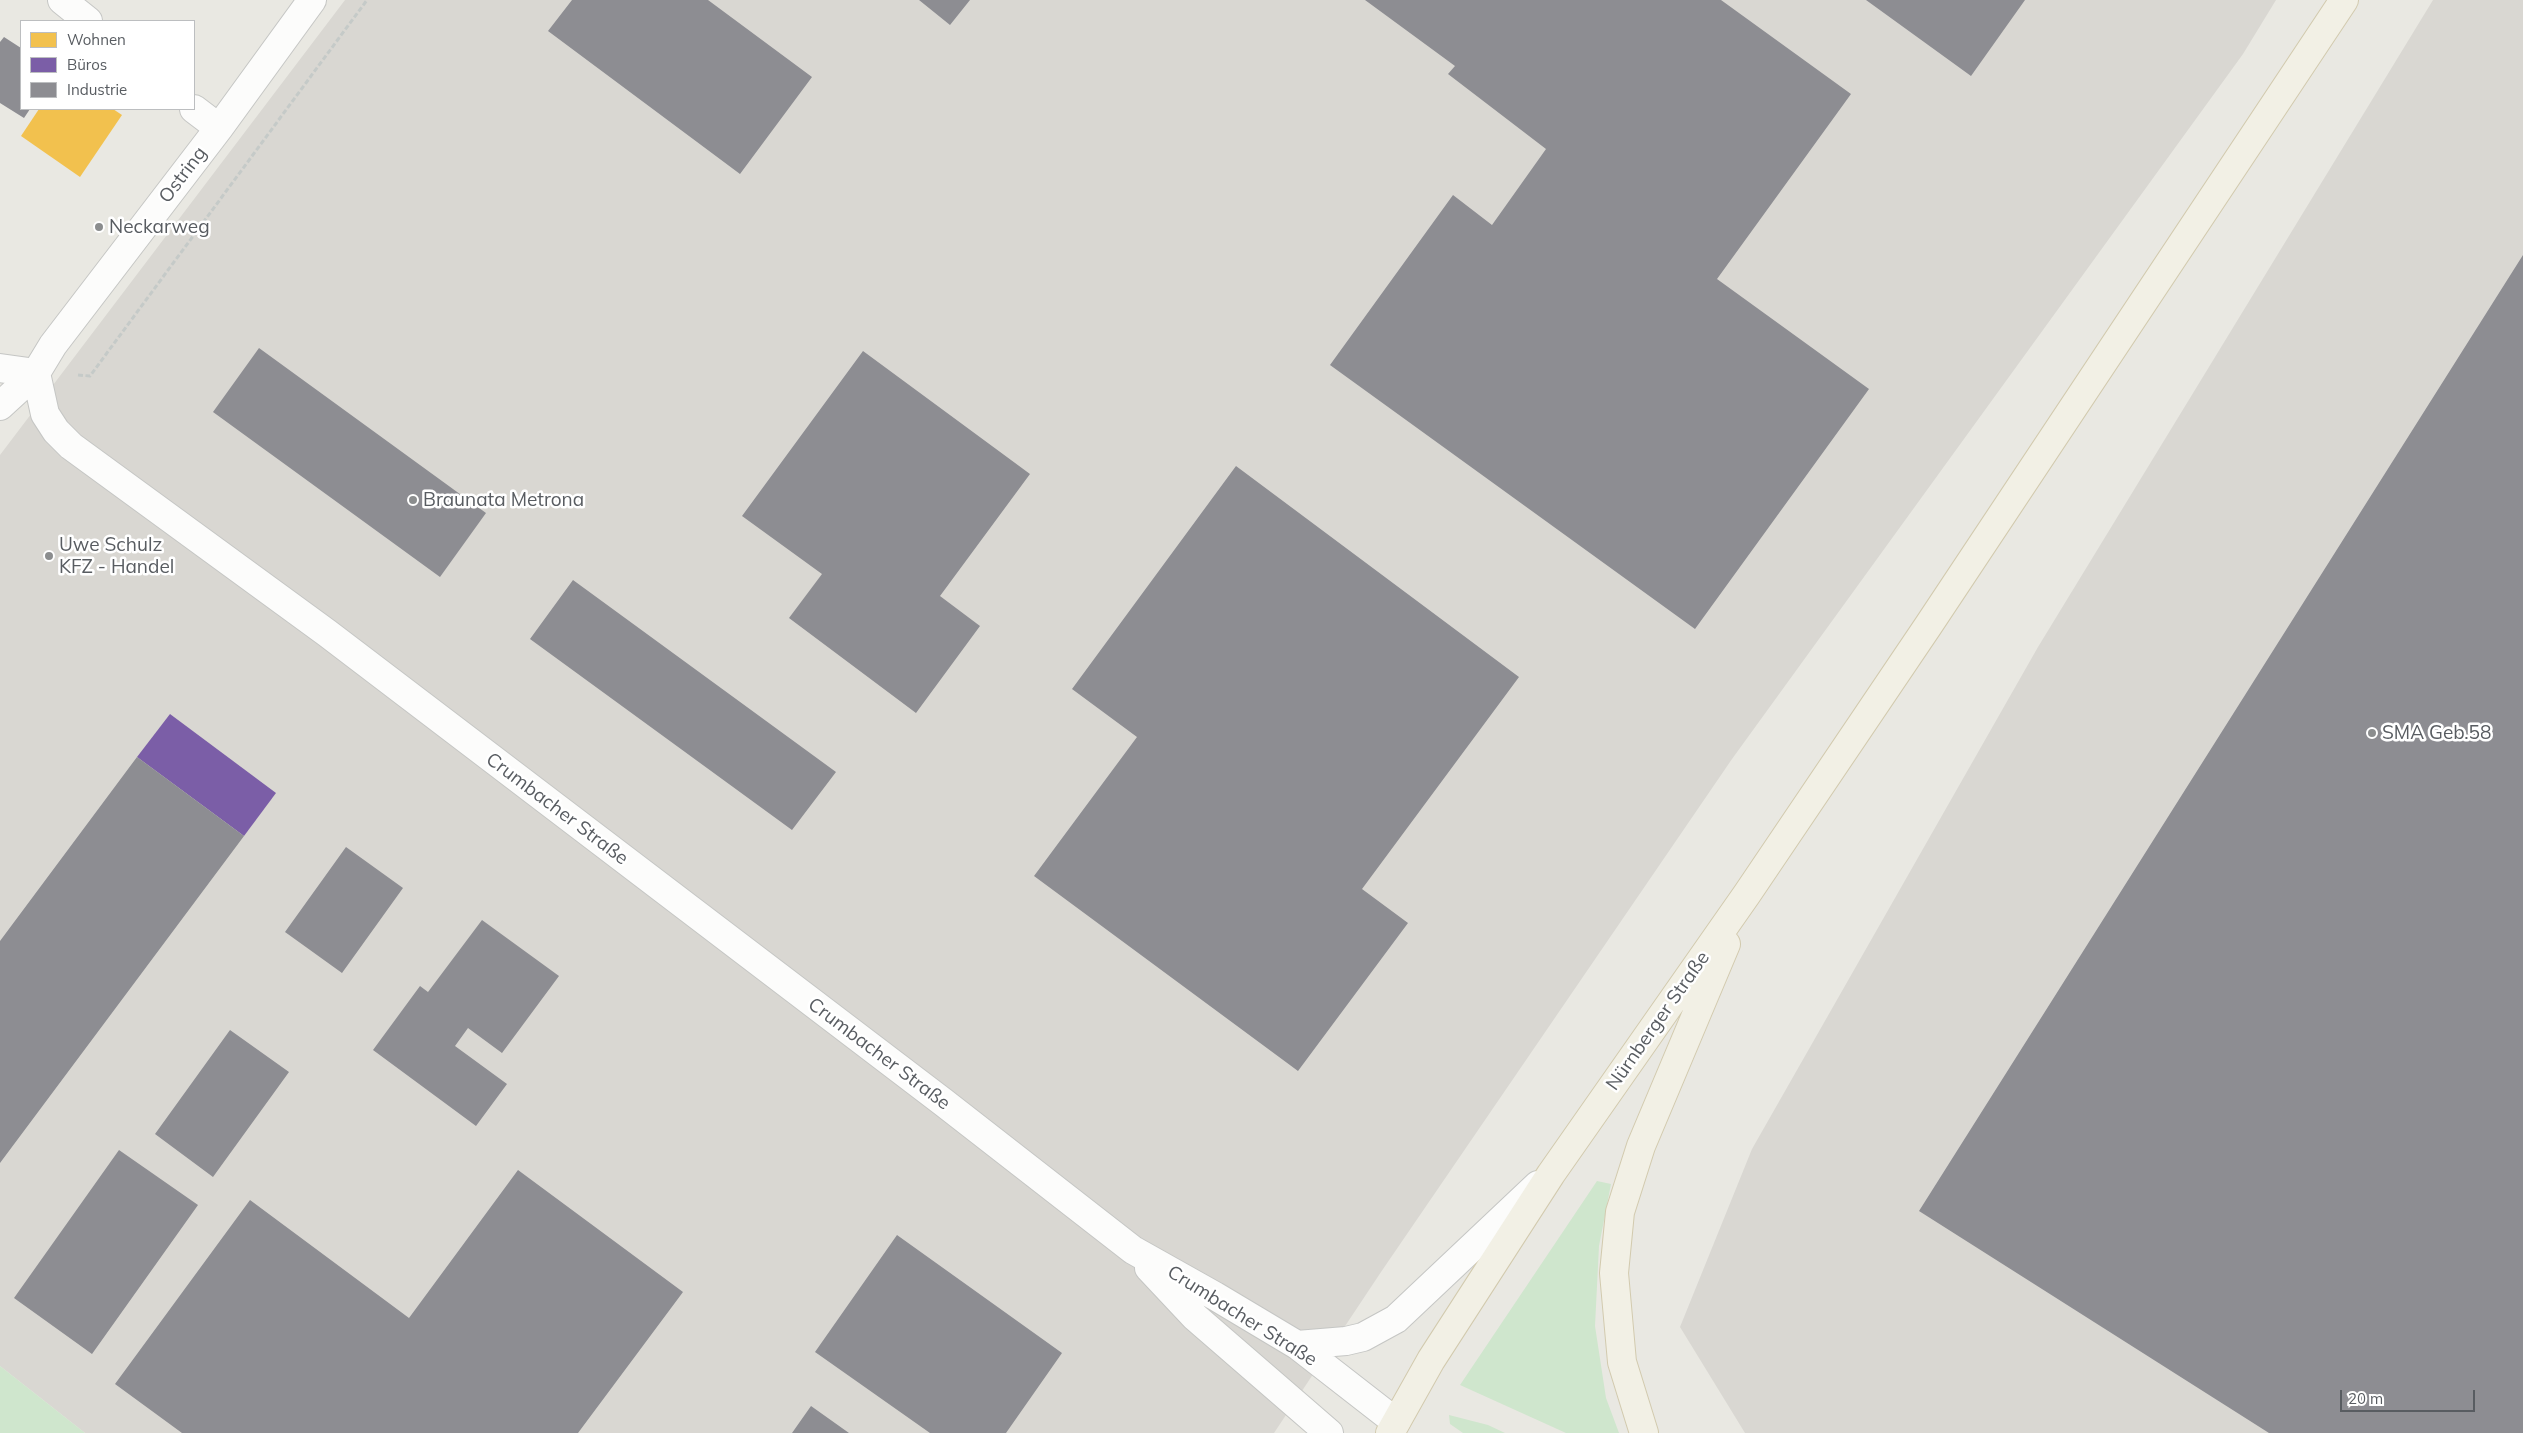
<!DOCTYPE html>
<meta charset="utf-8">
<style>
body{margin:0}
#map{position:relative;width:2523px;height:1433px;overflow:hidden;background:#e9e8e2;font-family:Mulish,sans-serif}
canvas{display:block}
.legend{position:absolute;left:20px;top:20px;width:175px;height:90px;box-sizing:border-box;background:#fff;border:1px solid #bcbec0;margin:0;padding:6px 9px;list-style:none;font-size:15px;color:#585c61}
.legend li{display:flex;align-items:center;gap:10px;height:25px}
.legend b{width:25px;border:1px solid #bcbec0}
.scale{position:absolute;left:2340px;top:1390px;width:135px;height:22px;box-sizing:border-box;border:2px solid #585c61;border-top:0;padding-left:6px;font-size:15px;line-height:18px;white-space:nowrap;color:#585c61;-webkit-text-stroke:4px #fff;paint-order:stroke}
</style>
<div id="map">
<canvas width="2523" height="1433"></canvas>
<ul class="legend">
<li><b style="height:14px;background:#f2c14e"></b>Wohnen</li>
<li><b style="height:14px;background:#7b5ea7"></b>Büros</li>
<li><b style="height:14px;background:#8d8d92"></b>Industrie</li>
</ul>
<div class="scale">20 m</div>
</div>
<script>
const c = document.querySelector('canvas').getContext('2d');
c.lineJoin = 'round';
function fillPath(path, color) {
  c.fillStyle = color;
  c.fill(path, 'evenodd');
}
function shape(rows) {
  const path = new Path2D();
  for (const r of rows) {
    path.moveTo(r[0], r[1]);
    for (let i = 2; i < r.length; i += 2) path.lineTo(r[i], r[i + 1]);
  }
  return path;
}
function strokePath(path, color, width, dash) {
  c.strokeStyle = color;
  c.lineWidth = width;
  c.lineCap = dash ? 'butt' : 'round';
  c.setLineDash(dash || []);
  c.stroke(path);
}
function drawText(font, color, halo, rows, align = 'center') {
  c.font = font + ' Mulish,sans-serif';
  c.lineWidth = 5;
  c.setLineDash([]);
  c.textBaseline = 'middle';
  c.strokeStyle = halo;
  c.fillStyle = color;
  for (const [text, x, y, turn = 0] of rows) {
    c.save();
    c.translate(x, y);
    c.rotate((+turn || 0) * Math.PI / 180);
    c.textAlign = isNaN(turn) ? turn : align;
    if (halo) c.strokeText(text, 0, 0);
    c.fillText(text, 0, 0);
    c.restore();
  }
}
fillPath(shape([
 [345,0,2276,0,2243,54,1732,759,1381,1272,1274,1433,85,1433,0,1366,0,455],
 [2433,0,2523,0,2523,1433,1745,1433,1680,1327,1752,1149,2038,647]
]), '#d9d7d2');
fillPath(shape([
 [1597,1181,1611,1184,1599,1246,1595,1326,1606,1398,1619,1433,1566,1433,1460,1385],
 [0,1366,85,1433,0,1433],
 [1449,1415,1488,1425,1505,1433,1463,1433,1450,1424]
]), '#cfe6cd');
fillPath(shape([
 [39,109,113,109,122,115,80,177,21,136]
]), '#f2c14e');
fillPath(shape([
 [170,714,276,793,244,836,137,757]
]), '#7b5ea7');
fillPath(shape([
 [572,0,708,0,812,77,740,174,548,31],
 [919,0,970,0,950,25],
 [1365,0,1721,0,1851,94,1717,279,1869,389,1695,629,1330,365,1453,195,1492,225,1546,149,1448,74,1455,66],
 [1866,0,2025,0,1971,76],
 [4,37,21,48,21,109,30,109,24,118,0,103,0,42],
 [2523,255,2523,1433,2269,1433,1919,1211],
 [259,348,486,513,440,577,213,412],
 [863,351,1030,474,940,596,980,626,916,713,789,618,822,574,742,516],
 [1236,466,1519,677,1362,889,1408,923,1298,1071,1034,876,1137,737,1072,689],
 [573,580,836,772,792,830,530,639],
 [137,757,244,836,0,1163,0,941],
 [346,847,403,888,342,973,285,932],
 [482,920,559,976,502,1053,468,1028,455,1046,507,1084,476,1126,373,1050,420,986,428,992],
 [230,1030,289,1072,213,1177,155,1134],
 [119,1150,198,1205,92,1354,14,1298],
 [518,1170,683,1292,578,1433,182,1433,115,1384,250,1200,409,1318],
 [897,1235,1062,1353,1006,1433,930,1433,815,1352],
 [811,1406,849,1433,792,1433]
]), '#8d8d92');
const minor = shape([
 [62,0,88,21],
 [194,109,219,128],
 [0,368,36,373],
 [36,373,45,414,56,431,71,446,327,633,943,1102,1133,1250,1215,1296,1297,1345,1396,1422],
 [0,406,36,373,53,345,219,128,312,0],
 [1149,1268,1195,1317,1329,1433],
 [1297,1345,1346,1341,1363,1337,1396,1319,1538,1185]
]);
const major = shape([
 [1390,1433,1431,1360,1551,1174,1747,894,1928,626,2344,0],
 [1644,1433,1622,1362,1614,1273,1620,1212,1641,1146,1726,944]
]);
strokePath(minor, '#c5c6c4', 30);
strokePath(major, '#d2caae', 30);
strokePath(shape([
 [78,375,90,376,367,0]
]), '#c5cac8', 3, [5, 2.5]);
strokePath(minor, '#fcfcfb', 28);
strokePath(major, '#f2f0e5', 28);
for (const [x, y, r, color] of [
 [99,227,5,"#8b8d8e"],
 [413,500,5,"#8b8d8e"],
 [49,556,5,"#8b8d8e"],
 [2372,733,5,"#8b8d8e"]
]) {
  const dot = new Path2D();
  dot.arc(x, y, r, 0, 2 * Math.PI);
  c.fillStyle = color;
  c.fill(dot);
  strokePath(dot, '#fff', 2);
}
drawText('19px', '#585c61', '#fff', [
 ["Ostring",183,175,-53],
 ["Crumbacher Straße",557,809,37],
 ["Nürnberger Straße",1658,1021,-55],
 ["Crumbacher Straße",879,1054,37],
 ["Crumbacher Straße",1242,1316,32]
]);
drawText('19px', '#585c61', '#fff', [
 ["Neckarweg",109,227],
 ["Braunata Metrona",423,500],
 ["Uwe Schulz",59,545],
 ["KFZ - Handel",59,567],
 ["SMA Geb.58",2382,733]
], 'left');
</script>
